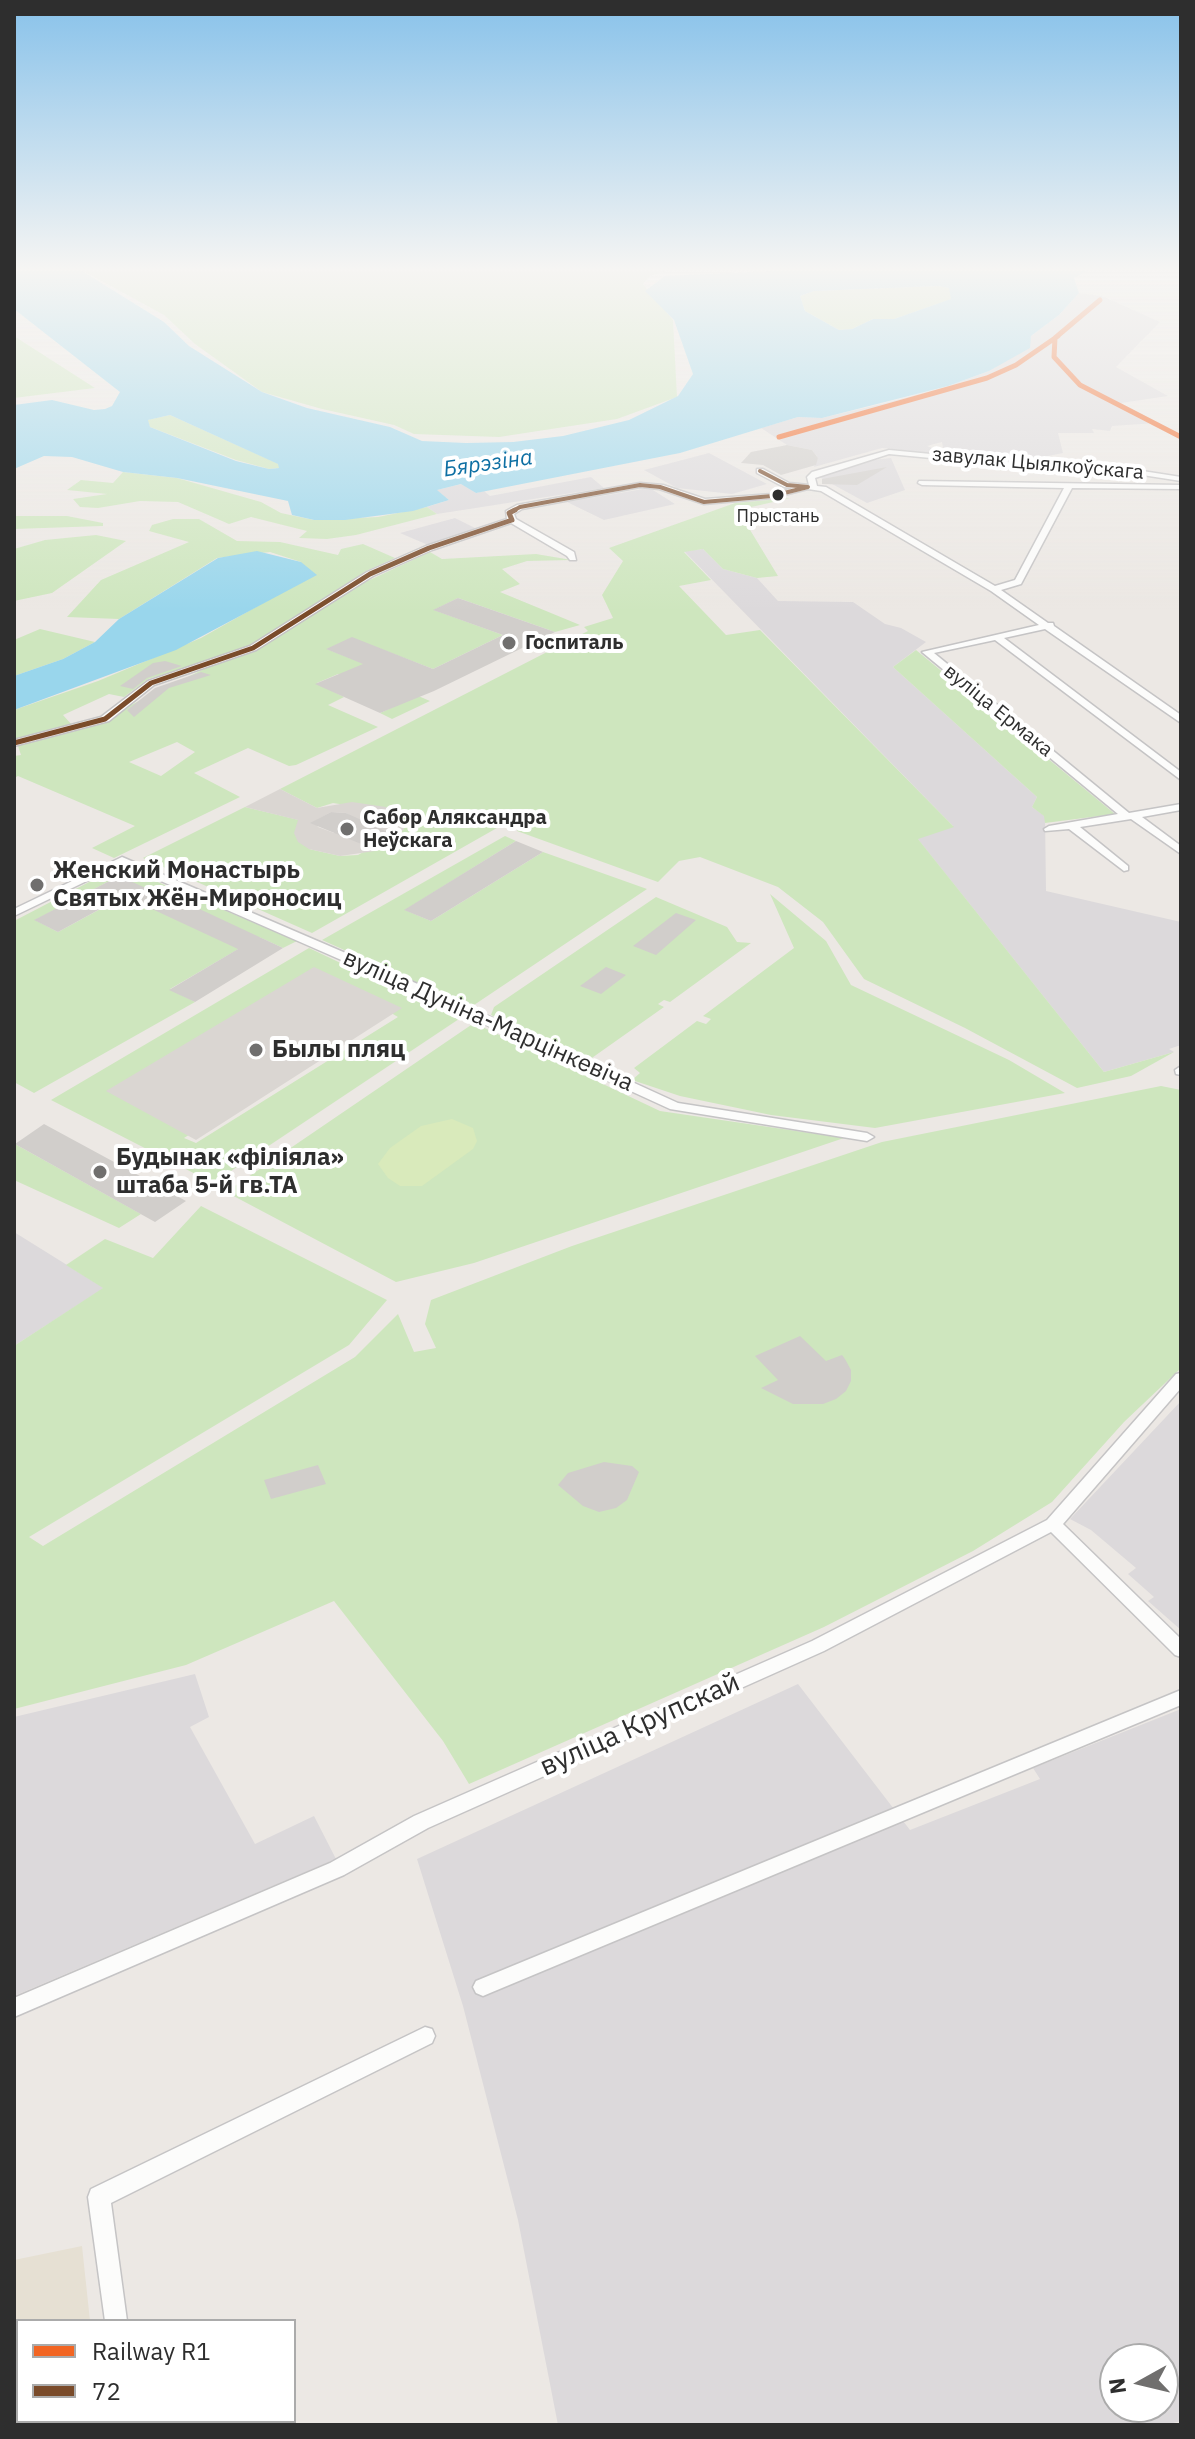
<!DOCTYPE html>
<meta charset="utf-8">
<style>
body{margin:0}
#map{position:relative;width:1195px;height:2439px;overflow:hidden;background:#ece8e4;font-family:"IBM Plex Sans",sans-serif}
canvas{display:block}
.frame{position:absolute;inset:0;border:16px solid #2e2e2e;pointer-events:none}
.legend{position:absolute;left:16px;top:2319px;width:280px;height:104px;box-sizing:border-box;background:#fff;border:2px solid #ababab;margin:0;padding:10px 14px;list-style:none;font-size:24px;color:#2e2e2e}
.legend li{display:flex;align-items:center;gap:16px;height:40px}
.legend b{width:40px;border:2px solid #ababab}
.north{position:absolute;left:1099px;top:2343px;width:80px;height:80px;box-sizing:border-box;background:#fff;border:2px solid #ababab;border-radius:50%;rotate:262deg;font-size:22px;font-weight:700;line-height:32px;text-align:center;color:#2e2e2e}
.north::after{content:'';display:block;margin:auto;width:28px;height:36px;background:#706f6e;clip-path:polygon(50% 0,100% 100%,50% 72%,0 100%)}
</style>
<div id="map">
<canvas width="1195" height="2439"></canvas>
<div class="frame"></div>
<ul class="legend">
<li><b style="height:10px;background:#f26522"></b>Railway R1</li>
<li><b style="height:10px;background:#7a4b2a"></b>72</li>
</ul>
<div class="north">N</div>
</div>
<script>
const c = document.querySelector('canvas').getContext('2d');
c.lineJoin = 'round';
function fillPath(path, color) {
  c.fillStyle = color;
  c.fill(path, 'evenodd');
}
function shape(rows) {
  const path = new Path2D();
  for (const r of rows) {
    path.moveTo(r[0], r[1]);
    for (let i = 2; i < r.length; i += 2) path.lineTo(r[i], r[i + 1]);
  }
  return path;
}
function strokePath(path, color, width, dash) {
  c.strokeStyle = color;
  c.lineWidth = width;
  c.lineCap = dash ? 'butt' : 'round';
  c.setLineDash(dash || []);
  c.stroke(path);
}
function drawText(font, color, halo, rows, align = 'center') {
  c.font = font + ' "IBM Plex Sans",sans-serif';
  c.lineWidth = 8;
  c.setLineDash([]);
  c.textBaseline = 'middle';
  c.strokeStyle = halo;
  c.fillStyle = color;
  for (const [text, x, y, turn = 0] of rows) {
    c.save();
    c.translate(x, y);
    c.rotate((+turn || 0) * Math.PI / 180);
    c.textAlign = isNaN(turn) ? turn : align;
    if (halo) c.strokeText(text, 0, 0);
    c.fillText(text, 0, 0);
    c.restore();
  }
}
fillPath(shape([
 [1079,293,1102,296,1160,322,1116,367,1168,396,1121,403,1157,423,1112,426,1110,431,1092,429,1094,433,1058,433,1063,453,1038,458,1036,462,944,453,942,442,927,446,932,448,929,453,882,448,814,467,818,458,812,450,787,445,761,428,798,417,822,418,885,403,948,386,989,371,1029,345,1031,336,1059,315],
 [709,453,767,484,732,494,677,488,644,470],
 [891,458,905,490,867,503,821,478,822,473,862,461],
 [591,477,604,488,437,514,427,507,449,500,436,490,462,484,476,493,484,491,490,496],
 [643,489,653,490,675,504,604,520,567,502],
 [455,518,479,530,428,545,400,533],
 [703,549,723,569,757,578,778,601,853,602,885,624,901,628,926,642,893,667,1037,797,1032,807,1045,816,1046,891,1181,922,1181,1045,1169,1049,1174,1052,1104,1072,917,838,953,826,684,551],
 [14,1232,104,1288,14,1346],
 [1181,1401,1181,1630,1148,1601,1154,1597,1128,1574,1136,1568,1091,1530,1070,1519],
 [195,1674,209,1717,190,1727,255,1844,314,1816,336,1859,14,1996,14,1717],
 [798,1684,910,1830,1040,1779,1033,1768,1181,1709,1181,2421,1165,2425,558,2425,518,2220,463,2006,417,1859],
 [1115,2359,1163,2359,1163,2407,1115,2407]
]), '#dcd9db');
fillPath(shape([
 [82,2246,90,2321,18,2321,18,2421,101,2421,102,2425,14,2425,14,2260]
]), '#e6e0d3');
fillPath(shape([
 [83,271,666,271,650,276,643,284,673,320,677,397,617,419,499,437,414,434,394,425,322,409,262,392,195,344,164,315],
 [938,286,949,288,952,299,894,319,873,319,852,329,839,330,805,311,800,296,814,291],
 [14,336,95,388,14,398],
 [170,415,279,464,279,468,269,469,236,460,150,427,147,420],
 [123,472,177,478,261,502,281,513,314,520,378,517,427,507,437,514,356,535,327,539,299,538,307,531,251,517,229,524,178,502,140,501,98,508,80,507,73,499,107,494,67,490,81,480,113,483],
 [791,498,738,510,778,576,757,578,723,569,703,549,684,552,711,580,679,586,726,635,760,630,954,827,918,839,1104,1072,1174,1052,1131,1076,1077,1088,965,1028,864,979,823,922,778,887,700,857,679,861,658,882,517,831,521,825,511,820,312,933,143,858,245,807,299,820,309,849,340,856,358,855,404,829,403,820,397,813,333,803,317,808,280,789,588,631,584,627,613,618,602,595,623,561,609,548,735,503],
 [14,516,67,516,103,523,103,526,14,529],
 [173,519,199,519,237,541,280,542,338,555,341,549,363,544,395,558,366,571,267,636,235,652,148,679,124,697,109,694,63,715,72,725,14,740,14,710,98,681,201,638,286,590,301,562,270,552,217,558,119,619,67,617,101,580,189,542,149,531,152,525],
 [96,535,126,541,52,593,14,601,14,549,45,540],
 [430,552,442,559,536,554,572,560,527,561,502,569,520,584,500,592,580,625,555,632,458,598,434,610,503,635,433,669,352,638,327,649,427,689,416,695,430,701,392,719,380,713,402,703,338,674,317,683,344,697,328,705,378,727,296,765,289,766,248,748,194,773,240,797,114,858,92,848,135,826,18,776,14,778,14,756,21,755,18,746,106,723,131,705,206,668,254,652,361,584],
 [177,742,195,752,161,776,129,762],
 [40,629,95,642,63,659,14,676,14,640],
 [916,650,1115,814,1045,823,1044,816,1032,807,1037,797,893,667],
 [505,836,516,841,405,910,431,921,543,852,647,889,471,1007,322,940],
 [120,866,297,941,283,948,259,937,170,989,195,1002,34,1093,14,1082,14,921],
 [119,876,141,887,58,932,35,920],
 [770,894,826,941,851,985,1009,1060,1065,1093,875,1128,771,1115,680,1096,632,1080,640,1073,634,1068,697,1021,706,1024,711,1019,703,1016,794,948],
 [656,897,727,927,737,942,751,943,670,1002,664,1000,658,1004,664,1007,589,1060,491,1015,494,1007],
 [309,948,459,1019,213,1183,51,1100],
 [386,1010,398,1017,196,1143,184,1138],
 [474,1023,660,1111,844,1138,474,1263,396,1282,226,1192],
 [1161,1086,1181,1090,1181,1368,1124,1422,1052,1502,973,1551,824,1627,469,1784,443,1741,334,1601,186,1665,14,1709,14,1346,103,1288,66,1265,105,1239,153,1258,201,1206,387,1300,349,1345,29,1537,43,1546,355,1357,398,1314,414,1352,436,1348,425,1324,431,1300,572,1246,882,1142],
 [14,1144,15,1144,141,1214,119,1228,14,1180]
]), '#cee6be');
fillPath(shape([
 [452,1119,473,1128,477,1141,473,1149,422,1186,400,1186,388,1178,378,1164,390,1148,421,1126]
]), '#d9eabb');
fillPath(shape([
 [280,789,317,808,352,802,386,807,403,821,404,829,389,845,375,851,340,856,309,849,298,842,294,833,298,820,245,807],
 [331,812,346,813,374,830,379,828,389,833,365,846,339,831,334,833,318,827,315,821],
 [314,967,402,1008,196,1140,106,1091]
]), '#dad6d2');
fillPath(shape([
 [14,271,82,271,164,322,189,346,262,392,307,408,390,427,422,441,466,443,513,442,563,436,629,420,678,396,693,374,674,320,645,291,665,276,773,271,1086,271,1074,278,1079,293,1059,315,1031,336,1030,348,989,371,948,386,822,418,798,417,680,453,476,493,461,484,437,490,449,500,413,511,345,520,314,520,292,515,288,501,177,478,123,472,72,457,44,456,14,469,14,405,52,400,94,410,105,409,112,406,120,392,14,309],
 [938,286,949,288,951,299,894,319,873,319,852,329,839,330,805,311,800,296,814,291],
 [170,415,278,464,279,468,269,469,236,461,150,427,148,420],
 [257,551,301,562,317,575,176,650,14,710,14,676,63,659,95,642,119,619,218,558]
]), '#99d6ec');
fillPath(shape([
 [787,445,812,450,818,458,816,465,781,475,763,465,741,463,751,452],
 [887,467,857,485,822,484,822,479],
 [458,598,555,632,434,691,380,713,315,684,363,664,326,649,352,637,433,669,503,635,433,610],
 [165,661,182,666,147,678,133,689,120,686,153,663],
 [201,672,211,675,169,688,134,717,127,710,155,688],
 [331,812,346,813,390,833,366,846,310,823],
 [516,841,543,852,431,921,404,910],
 [119,876,157,893,161,891,283,948,195,1002,169,990,238,949,124,896,58,932,34,920],
 [676,913,696,920,656,955,633,946],
 [606,967,626,975,601,994,580,986],
 [44,1124,186,1201,155,1222,15,1144],
 [800,1336,826,1361,842,1355,845,1359,851,1370,851,1381,846,1391,836,1399,823,1404,793,1404,761,1388,778,1380,755,1356],
 [604,1462,632,1466,639,1472,627,1500,616,1508,599,1512,583,1506,558,1485,568,1473],
 [318,1465,326,1484,271,1499,264,1480]
]), '#d1cecb');
const street = shape([
 [889,450,1057,466,1136,470,1181,477,1181,481,1136,474,1057,470,889,454,815,478,817,486,826,487,995,586,1015,580,1064,488,922,485,918,483,919,481,1181,485,1181,489,1072,488,1021,584,1001,590,1048,623,1053,623,1054,626,1181,715,1181,723,1045,629,1004,638,1181,772,1181,780,995,640,934,653,1129,813,1181,804,1181,810,1142,817,1181,846,1181,854,1131,819,1080,827,1128,866,1128,870,1124,871,1069,829,1045,831,1044,829,1049,826,1118,814,922,652,1039,625,991,591,821,491,808,489,772,498,704,504,659,489,640,487,522,509,514,514,516,519,574,552,576,560,570,560,567,556,511,523,432,550,373,576,256,650,154,685,109,721,14,746,14,740,101,717,148,681,250,646,367,572,426,546,507,519,506,511,517,505,640,483,663,485,705,499,772,494,794,488,784,487,757,473,757,469,763,469,789,483,809,485,807,477,812,472,889,450],
 [122,857,427,988,678,1103,867,1133,874,1137,867,1141,670,1109,419,994,122,864,14,916,14,909,122,857],
 [1181,1066,1181,1075,1176,1074,1175,1070,1181,1066],
 [1181,1373,1181,1388,1063,1524,1181,1639,1181,1657,1175,1655,1051,1532,824,1651,428,1828,344,1875,14,2017,14,1998,330,1863,414,1816,812,1641,1047,1520,1176,1374,1181,1373],
 [1181,1690,1181,1705,490,1993,483,1996,476,1993,473,1987,476,1981,1181,1690],
 [425,2027,432,2029,435,2036,432,2043,111,2203,127,2321,105,2321,88,2197,91,2189,425,2027],
 [118,2421,142,2421,142,2425,118,2425,118,2421]
]);
strokePath(street, '#c5c4c5', 3);
fillPath(street, '#fcfcfb');
const rail = shape([
 [1100,300,1055,338,1054,357,1080,385,1181,437],
 [779,437,987,378,1016,365,1058,336]
]);
strokePath(rail, '#dfdfe1', 5);
strokePath(rail, '#fff', 3, [8]);
strokePath(shape([
 [511,512,520,507,640,485,660,487,704,502,772,496,808,487,787,485,760,471]
]), '#7a4b2a', 4);
strokePath(shape([
 [14,743,105,719,151,683,253,648,370,574,429,548,512,520,509,513,515,510]
]), '#7a4b2a', 5);
strokePath(shape([
 [1100,300,1055,338,1054,357,1080,385,1181,437],
 [779,437,987,378,1016,365,1058,336]
]), '#f26522', 5);
const sky = c.createLinearGradient(0, 0, 0, 612);
sky.addColorStop(0, '#88c2ea');
sky.addColorStop(0.44, '#f6f5f3');
sky.addColorStop(1, '#f6f5f300');
c.fillStyle = sky;
c.fillRect(0, 0, 1195, 612);
for (const [x, y, r, color] of [
 [778,495,7,"#2e2e2e"],
 [509,643,8,"#706f6e"],
 [347,829,8,"#706f6e"],
 [37,885,8,"#706f6e"],
 [256,1050,8,"#706f6e"],
 [100,1172,8,"#706f6e"]
]) {
  const dot = new Path2D();
  dot.arc(x, y, r, 0, 2 * Math.PI);
  c.fillStyle = color;
  c.fill(dot);
  strokePath(dot, '#fff', 3);
}
drawText('18px', '#2e2e2e', '#fff', [
 ["Прыстань",778,517]
]);
drawText('20px', '#2e2e2e', '#fff', [
 ["завулак Цыялкоўскага",1038,464,5],
 ["вуліца Ермака",998,711,39]
]);
drawText('bold 20px', '#2e2e2e', '#fff', [
 ["Госпиталь",525,643],
 ["Сабор Аляксандра",363,818],
 ["Неўскага",363,841]
], 'left');
drawText('italic 22px', '#0d6fa3', '#fff', [
 ["Бярэзіна",488,464,-8]
]);
drawText('bold 24px', '#2e2e2e', '#fff', [
 ["Женский Монастырь",53,871],
 ["Святых Жён-Мироносиц",53,899],
 ["Былы пляц",272,1050],
 ["Будынак «філіяла»",116,1158],
 ["штаба 5-й гв.ТА",116,1186]
], 'left');
drawText('24px', '#2e2e2e', '#fff', [
 ["вуліца Дуніна-Марцінкевіча",488,1021,24]
]);
drawText('28px', '#2e2e2e', '#fff', [
 ["вуліца Крупскай",640,1725,-24]
]);
</script>
